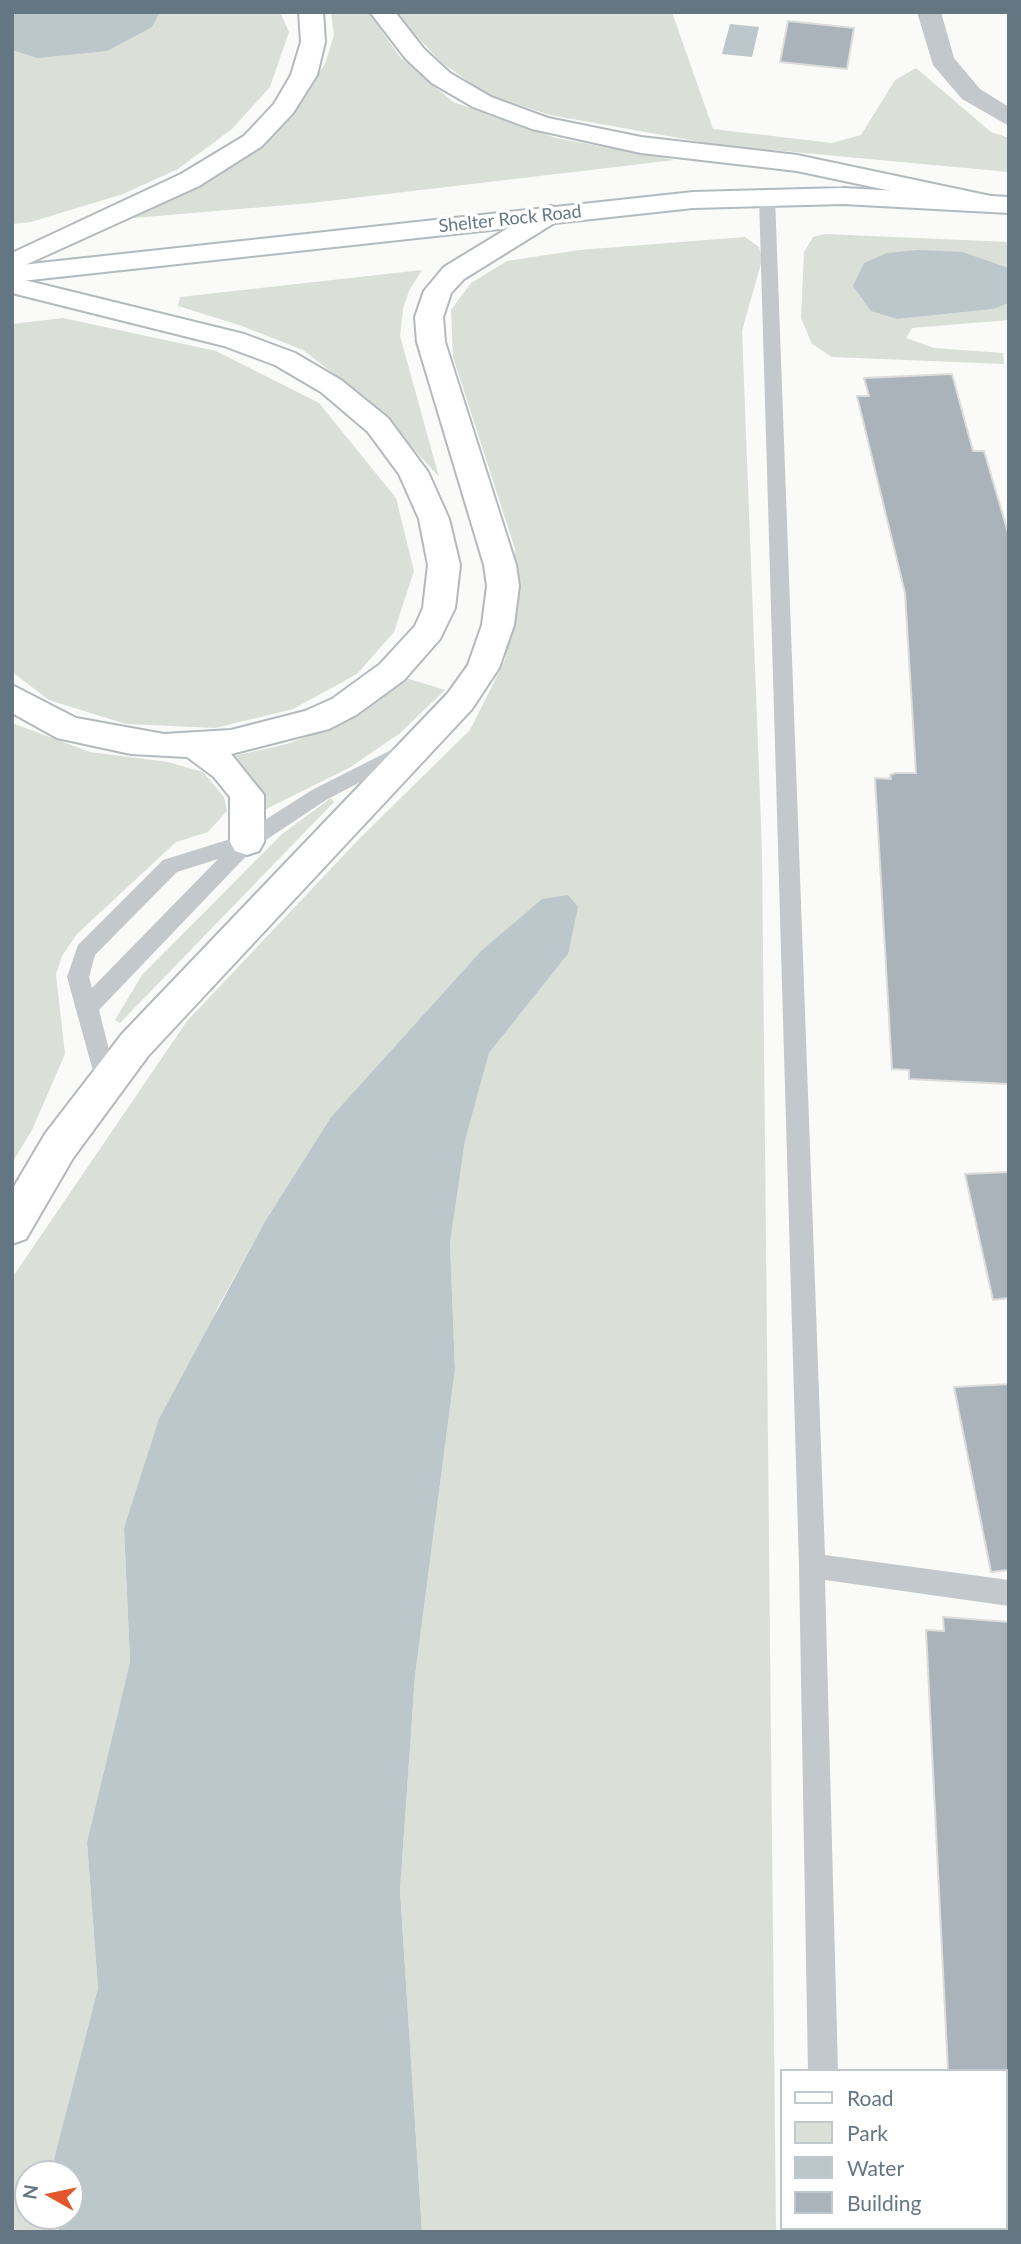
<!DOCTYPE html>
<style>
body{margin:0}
#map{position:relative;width:1021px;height:2244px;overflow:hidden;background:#fafaf8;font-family:Lato,sans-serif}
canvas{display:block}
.frame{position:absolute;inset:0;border:14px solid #657683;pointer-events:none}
.legend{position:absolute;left:780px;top:2069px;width:228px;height:161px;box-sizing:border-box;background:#fff;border:2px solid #c1c8cd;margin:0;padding:9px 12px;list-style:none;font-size:21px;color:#657683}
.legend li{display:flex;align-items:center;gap:14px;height:35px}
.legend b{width:35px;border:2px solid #c1c8cd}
.north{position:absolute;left:14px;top:2160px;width:70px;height:70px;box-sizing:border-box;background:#fff;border:2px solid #c1c8cd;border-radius:50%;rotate:279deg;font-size:19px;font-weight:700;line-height:28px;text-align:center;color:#657683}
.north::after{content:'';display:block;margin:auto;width:24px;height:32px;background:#e4572e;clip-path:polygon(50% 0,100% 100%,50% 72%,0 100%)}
</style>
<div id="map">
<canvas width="1021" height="2244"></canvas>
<div class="frame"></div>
<ul class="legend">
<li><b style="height:9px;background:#fff"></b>Road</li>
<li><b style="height:19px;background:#dadfd7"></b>Park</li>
<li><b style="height:19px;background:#bbc7cb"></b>Water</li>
<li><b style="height:19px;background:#aab3b9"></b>Building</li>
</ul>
<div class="north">N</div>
</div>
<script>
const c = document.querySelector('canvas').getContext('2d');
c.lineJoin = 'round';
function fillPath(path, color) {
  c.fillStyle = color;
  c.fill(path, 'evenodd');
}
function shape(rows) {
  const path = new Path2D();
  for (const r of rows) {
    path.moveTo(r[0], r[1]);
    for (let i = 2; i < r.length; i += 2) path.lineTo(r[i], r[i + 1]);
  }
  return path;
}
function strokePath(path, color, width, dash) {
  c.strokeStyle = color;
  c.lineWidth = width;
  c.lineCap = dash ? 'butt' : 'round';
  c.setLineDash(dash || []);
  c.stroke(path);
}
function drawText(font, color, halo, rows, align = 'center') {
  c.font = font + ' Lato,sans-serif';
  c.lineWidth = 7;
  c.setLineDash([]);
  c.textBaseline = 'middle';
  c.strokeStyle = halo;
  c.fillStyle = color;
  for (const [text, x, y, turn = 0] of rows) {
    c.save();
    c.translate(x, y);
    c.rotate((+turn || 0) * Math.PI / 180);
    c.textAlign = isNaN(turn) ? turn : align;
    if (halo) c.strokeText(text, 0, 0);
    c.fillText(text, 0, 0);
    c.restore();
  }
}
fillPath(shape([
 [12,12,280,12,289,32,270,87,232,129,178,169,123,194,31,222,12,224],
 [331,12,368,12,400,57,453,102,556,138,675,160,311,203,133,218,205,182,258,149,295,107,325,64,334,35],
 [394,12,672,12,713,129,832,143,861,135,895,80,916,68,991,132,1009,138,1009,172,718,145,550,115,487,94,442,63],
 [825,234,1009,242,1009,268,963,252,887,253,898,319,994,309,1009,303,1009,320,912,328,906,338,934,348,1003,353,1004,364,832,357,812,344,801,318,804,252,813,237],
 [745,237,759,247,762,260,742,331,762,850,776,2232,422,2232,400,1890,415,1676,455,1369,450,1243,465,1141,489,1053,568,954,480,952,331,1117,264,1223,218,1307,124,1528,130,1662,87,1842,98,1988,54,2159,55,2174,28,2174,28,2216,58,2216,59,2232,12,2232,12,1278,187,1021,360,838,470,730,505,660,515,549,453,357,451,310,471,283,507,261,579,250],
 [422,270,409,291,403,309,400,336,439,477,372,403,303,350,242,326,178,306,180,297],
 [63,318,216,351,319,403,396,498,414,571,394,632,357,674,293,709,215,728,126,724,49,700,12,672,12,324],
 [403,677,445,690,399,734,349,768,260,812,229,757,287,744,351,720],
 [12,723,90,752,168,762,203,772,224,797,227,811,208,832,176,842,77,934,62,956,56,974,65,1054,32,1130,12,1163],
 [331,798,334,802,120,1023,115,1020,142,975,282,834]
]), '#dadfd7');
fillPath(shape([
 [12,12,160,12,152,27,107,51,38,58,12,50],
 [730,24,759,27,752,57,722,54],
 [918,250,963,252,1009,268,1009,303,994,309,898,319,871,311,853,286,864,263,887,253],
 [568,895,578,907,568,954,489,1053,465,1141,450,1243,455,1369,415,1676,400,1890,422,2232,59,2232,58,2216,70,2216,70,2174,55,2174,54,2159,98,1988,87,1842,130,1662,124,1528,159,1419,264,1223,331,1117,480,952,542,899]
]), '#bbc7cb');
const building = shape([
 [788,21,854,28,847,69,780,62,788,21],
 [952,374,973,451,984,451,1009,536,1009,1084,909,1079,909,1070,892,1069,875,778,891,779,890,775,895,773,916,773,905,593,857,396,869,396,864,378,952,374],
 [1009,1172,1009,1298,993,1300,965,1174,1009,1172],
 [1009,1384,1009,1570,991,1572,954,1387,1009,1384],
 [943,1617,1009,1622,1009,2071,948,2071,926,1630,944,1631,943,1617]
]);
fillPath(building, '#aab3b9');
strokePath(building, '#dcdcda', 2);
const secondary = shape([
 [843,188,1009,197,1009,213,843,204,693,208,12,282,12,266,693,192,843,188]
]);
const motorway = shape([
 [299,12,323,12,325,42,317,75,293,113,262,146,199,186,12,271,12,253,181,174,244,136,274,104,291,75,301,42,299,12],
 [370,12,395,12,424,49,450,73,491,97,548,118,641,137,797,155,986,195,995,197,999,203,995,209,986,211,797,171,641,153,532,129,473,107,432,83,406,59,370,12],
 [550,206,559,208,563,214,559,220,464,279,451,293,443,317,445,342,516,565,519,586,514,625,499,668,472,709,148,1056,73,1158,26,1239,12,1244,12,1190,45,1134,122,1034,448,693,468,665,482,625,487,586,484,565,417,342,415,317,424,291,444,267,541,208,550,206],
 [12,277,244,334,295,353,341,380,388,418,428,472,449,519,460,565,455,608,440,639,404,680,356,715,329,729,231,754,264,795,264,842,259,851,247,855,235,851,230,842,230,797,214,777,187,757,131,754,57,738,12,713,12,685,76,718,164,734,231,730,305,711,332,699,380,664,415,626,423,608,428,565,419,519,399,474,368,432,321,392,275,365,224,346,12,293,12,277]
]);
strokePath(secondary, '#b3babf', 4);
strokePath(motorway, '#b4b9bd', 4);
fillPath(shape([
 [767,192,775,197,825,1555,1009,1580,1009,1606,825,1580,838,2071,808,2071,799,1566,759,197,767,192],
 [409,741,419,748,416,753,326,800,254,848,99,1010,117,1082,114,1089,106,1091,98,1089,67,977,78,945,163,860,240,836,312,790,409,741],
 [218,859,92,988,89,977,95,955,177,872,218,859],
 [810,2228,842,2228,842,2232,810,2232,810,2228]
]), '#c3c8cc');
fillPath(shape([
 [917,12,941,12,954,58,980,89,1009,107,1009,126,962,99,933,65,917,12]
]), '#c3c8cc');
fillPath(secondary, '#fff');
fillPath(motorway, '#fff');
drawText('18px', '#657683', '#fff', [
 ["Shelter Rock Road",510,219,-6]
]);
</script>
